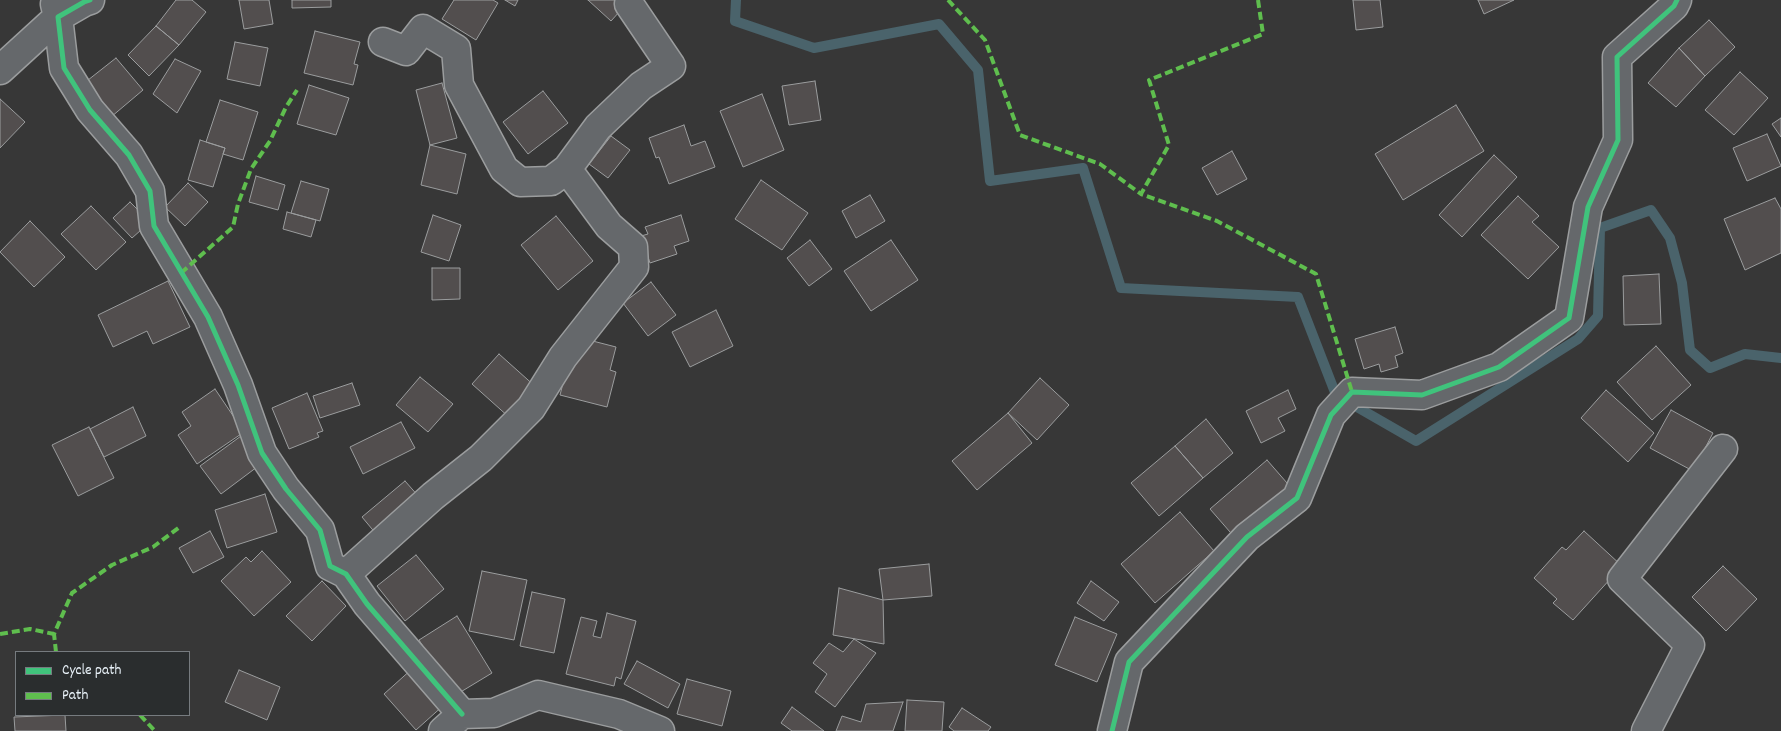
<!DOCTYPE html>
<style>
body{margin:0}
#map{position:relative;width:1781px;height:731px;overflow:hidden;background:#373737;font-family:Dekko,sans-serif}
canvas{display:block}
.legend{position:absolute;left:15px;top:651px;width:175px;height:65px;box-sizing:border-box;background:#2a2d2e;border:1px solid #767b7f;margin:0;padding:6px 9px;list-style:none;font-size:15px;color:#e8f1f8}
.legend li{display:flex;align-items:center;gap:10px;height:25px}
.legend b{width:25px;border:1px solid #767b7f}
</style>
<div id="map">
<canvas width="1781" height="731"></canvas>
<ul class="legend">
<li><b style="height:6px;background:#40c37c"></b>Cycle path</li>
<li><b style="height:6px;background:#5fbe4e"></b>Path</li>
</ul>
</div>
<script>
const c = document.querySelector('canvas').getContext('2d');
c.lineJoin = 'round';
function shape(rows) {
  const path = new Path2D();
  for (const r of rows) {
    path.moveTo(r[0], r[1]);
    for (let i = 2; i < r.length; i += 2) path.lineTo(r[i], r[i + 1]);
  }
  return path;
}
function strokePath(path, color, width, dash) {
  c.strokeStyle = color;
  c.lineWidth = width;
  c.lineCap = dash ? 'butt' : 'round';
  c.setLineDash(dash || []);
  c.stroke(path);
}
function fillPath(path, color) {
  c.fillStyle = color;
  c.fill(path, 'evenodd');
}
strokePath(shape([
 [736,0,735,21,814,48,939,24,978,70,990,181,1083,168,1121,288,1298,297,1336,395,1416,441,1578,339,1598,316,1600,228,1651,210,1670,238,1682,283,1690,350,1710,368,1745,354,1781,358]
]), '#4a636b', 10);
const building = shape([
 [176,0,192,0,206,12,179,45,156,26,176,0],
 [239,0,269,0,273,24,244,29,239,0],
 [292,0,331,0,331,7,292,8,292,0],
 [454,0,493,0,498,3,476,40,442,19,454,0],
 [505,0,518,0,515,6,505,0],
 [588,0,630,0,611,21,588,0],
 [1353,0,1380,0,1383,27,1356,30,1353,0],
 [1478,0,1514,0,1484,14,1478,0],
 [1709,20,1735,47,1705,76,1679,48,1709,20],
 [156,26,179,45,149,76,128,55,156,26],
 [315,31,360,42,354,64,358,65,353,85,304,73,315,31],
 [235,42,268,48,260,86,227,79,235,42],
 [1679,48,1705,76,1676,107,1648,83,1679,48],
 [116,58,143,90,111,117,83,84,116,58],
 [175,59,201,71,177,113,153,94,175,59],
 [1740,72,1768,98,1734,135,1705,110,1740,72],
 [815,81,821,120,789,125,782,86,815,81],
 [442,83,457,138,430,145,416,90,442,83],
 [309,85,349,98,336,135,297,124,309,85],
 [543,91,568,123,528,154,503,122,543,91],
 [762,94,784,150,743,167,720,111,762,94],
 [0,99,25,122,0,148,0,99],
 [220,100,258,112,243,160,223,154,225,148,206,142,220,100],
 [1456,105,1484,151,1403,200,1375,154,1456,105],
 [1781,118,1781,137,1772,124,1781,118],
 [684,125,691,146,705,141,715,167,669,184,659,157,656,158,649,138,684,125],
 [1767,134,1781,166,1747,181,1733,148,1767,134],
 [611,136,630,150,608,178,589,164,611,136],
 [200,140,225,148,213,187,188,180,200,140],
 [430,145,466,154,457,194,421,185,430,145],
 [1232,151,1247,179,1217,195,1202,168,1232,151],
 [1494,155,1517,177,1462,237,1439,215,1494,155],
 [256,176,285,185,278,210,249,202,256,176],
 [761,180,808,213,782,250,735,219,761,180],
 [301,181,329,189,320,221,291,213,301,181],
 [188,183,208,202,185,226,165,207,188,183],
 [870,195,885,221,856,238,842,211,870,195],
 [1518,196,1539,216,1532,222,1559,247,1528,279,1481,235,1518,196],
 [1775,198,1781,209,1781,253,1745,270,1724,219,1775,198],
 [130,202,150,222,132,238,113,218,130,202],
 [91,206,126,242,96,270,61,234,91,206],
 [287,212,316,220,311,237,283,229,287,212],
 [433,215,461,225,449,261,421,252,433,215],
 [681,215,689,241,674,246,677,254,650,263,641,236,648,234,645,227,681,215],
 [556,216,593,261,558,290,521,245,556,216],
 [30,221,65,257,34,287,0,252,30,221],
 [810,240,832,269,809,286,787,258,810,240],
 [891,240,918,280,871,311,844,271,891,240],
 [432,268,460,268,460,299,432,300,432,268],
 [1659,274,1661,324,1624,325,1623,276,1659,274],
 [168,281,190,327,153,344,147,331,113,347,98,315,168,281],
 [651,282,676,315,648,336,623,303,651,282],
 [716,310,733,346,690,367,672,332,716,310],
 [1395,327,1403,353,1395,356,1398,367,1381,372,1379,364,1364,369,1355,339,1395,327],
 [581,338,616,347,610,370,616,372,607,407,560,395,569,360,581,338],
 [1656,346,1691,385,1652,420,1617,382,1656,346],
 [499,354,537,388,510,418,472,384,499,354],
 [420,377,453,404,428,432,396,405,420,377],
 [1040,378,1069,405,1037,440,1008,413,1040,378],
 [352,383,360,405,320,418,313,396,352,383],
 [215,389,244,432,197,464,178,435,191,426,182,412,215,389],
 [1288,390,1296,409,1278,418,1285,431,1261,443,1246,411,1288,390],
 [1606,390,1654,433,1628,462,1581,418,1606,390],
 [307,393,323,431,317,433,319,437,289,449,272,408,307,393],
 [133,407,146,436,104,457,90,429,133,407],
 [1671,410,1713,433,1693,471,1650,448,1671,410],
 [1008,413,1032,443,977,490,952,461,1008,413],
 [1206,419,1233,453,1203,478,1175,446,1206,419],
 [401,422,415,448,363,474,350,447,401,422],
 [89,427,114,478,78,496,52,445,89,427],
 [241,436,261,464,221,494,200,466,241,436],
 [1175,446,1203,478,1159,516,1131,483,1175,446],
 [1267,460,1294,491,1237,540,1210,509,1267,460],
 [405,481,420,498,377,535,362,517,405,481],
 [265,494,277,532,227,548,215,510,265,494],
 [1180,512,1214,551,1155,603,1121,564,1180,512],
 [210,531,224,557,193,573,179,548,210,531],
 [1584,531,1622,566,1573,620,1553,603,1557,599,1534,578,1562,547,1566,550,1584,531],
 [262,551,291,582,254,616,221,581,246,557,251,562,262,551],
 [416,555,444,589,405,621,377,586,416,555],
 [929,564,932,596,883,600,879,569,929,564],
 [1723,566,1757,599,1726,631,1692,597,1723,566],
 [482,571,527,580,514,640,469,631,482,571],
 [322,581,346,606,312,641,286,616,322,581],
 [1091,581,1119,602,1104,621,1077,603,1091,581],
 [839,588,883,600,884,644,833,635,839,588],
 [532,592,565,599,554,653,520,646,532,592],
 [607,613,636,621,621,679,616,677,614,686,566,674,581,617,597,621,593,636,601,638,607,613],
 [457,616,492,673,454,696,419,640,457,616],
 [1075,617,1117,634,1097,682,1055,665,1075,617],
 [854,639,876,653,835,707,815,692,827,674,813,663,829,643,843,652,854,639],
 [637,661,680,684,668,708,624,684,637,661],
 [413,668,445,704,416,730,384,694,413,668],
 [239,670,280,687,267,720,225,702,239,670],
 [687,679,731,691,722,726,677,714,687,679],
 [907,700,944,702,942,731,905,731,907,700],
 [903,702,893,731,836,731,842,716,861,722,866,704,903,702],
 [792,707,824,731,792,731,781,723,792,707],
 [962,708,991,727,988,731,954,731,949,727,962,708],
 [65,715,66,731,15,731,14,717,65,715]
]);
fillPath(building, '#524e4e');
strokePath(building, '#9b9d9e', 1);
const minor = shape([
 [90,0,84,2,58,17,64,68,90,110,129,155,150,191,154,226,208,317,238,385,262,453,286,489,320,530,330,566,346,574,367,604,462,714],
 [0,70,58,17,55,4],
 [567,169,598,127,641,86,671,66,629,4],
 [346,574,433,496,481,458,531,408,563,357,634,267,633,247,609,226,567,169,551,181,520,182,504,169,459,85,456,49,423,29,406,51,383,42],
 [443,731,462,714,494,713,538,695,619,714,660,731],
 [1112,731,1129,662,1247,537,1297,498,1331,415,1352,392,1422,395,1499,367,1569,318,1588,207,1618,140,1617,57,1674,6,1677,0],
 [1646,731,1690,645,1622,579,1723,449]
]);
strokePath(minor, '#9b9d9e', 31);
strokePath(minor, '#65686b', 28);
strokePath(shape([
 [948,0,985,40,1020,135,1100,164,1141,194],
 [1258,0,1263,34,1149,80,1169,145,1141,194,1217,221,1316,274,1352,392],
 [181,273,233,227,238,204,251,169,270,141,286,107,297,90],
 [0,634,30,629,54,634],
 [56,652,54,634,72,593,112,565,153,547,181,526],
 [140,715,155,731]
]), '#5fbe4e', 4, [8, 4]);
strokePath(shape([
 [90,0,84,2,58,17,64,68,90,110,129,155,150,191,154,226,208,317,238,385,262,453,286,489,320,530,330,566,346,574,367,604,462,714],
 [1112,731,1129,662,1247,537,1297,498,1331,415,1352,392,1422,395,1499,367,1569,318,1588,207,1618,140,1617,57,1674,6,1677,0]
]), '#40c37c', 5);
</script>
